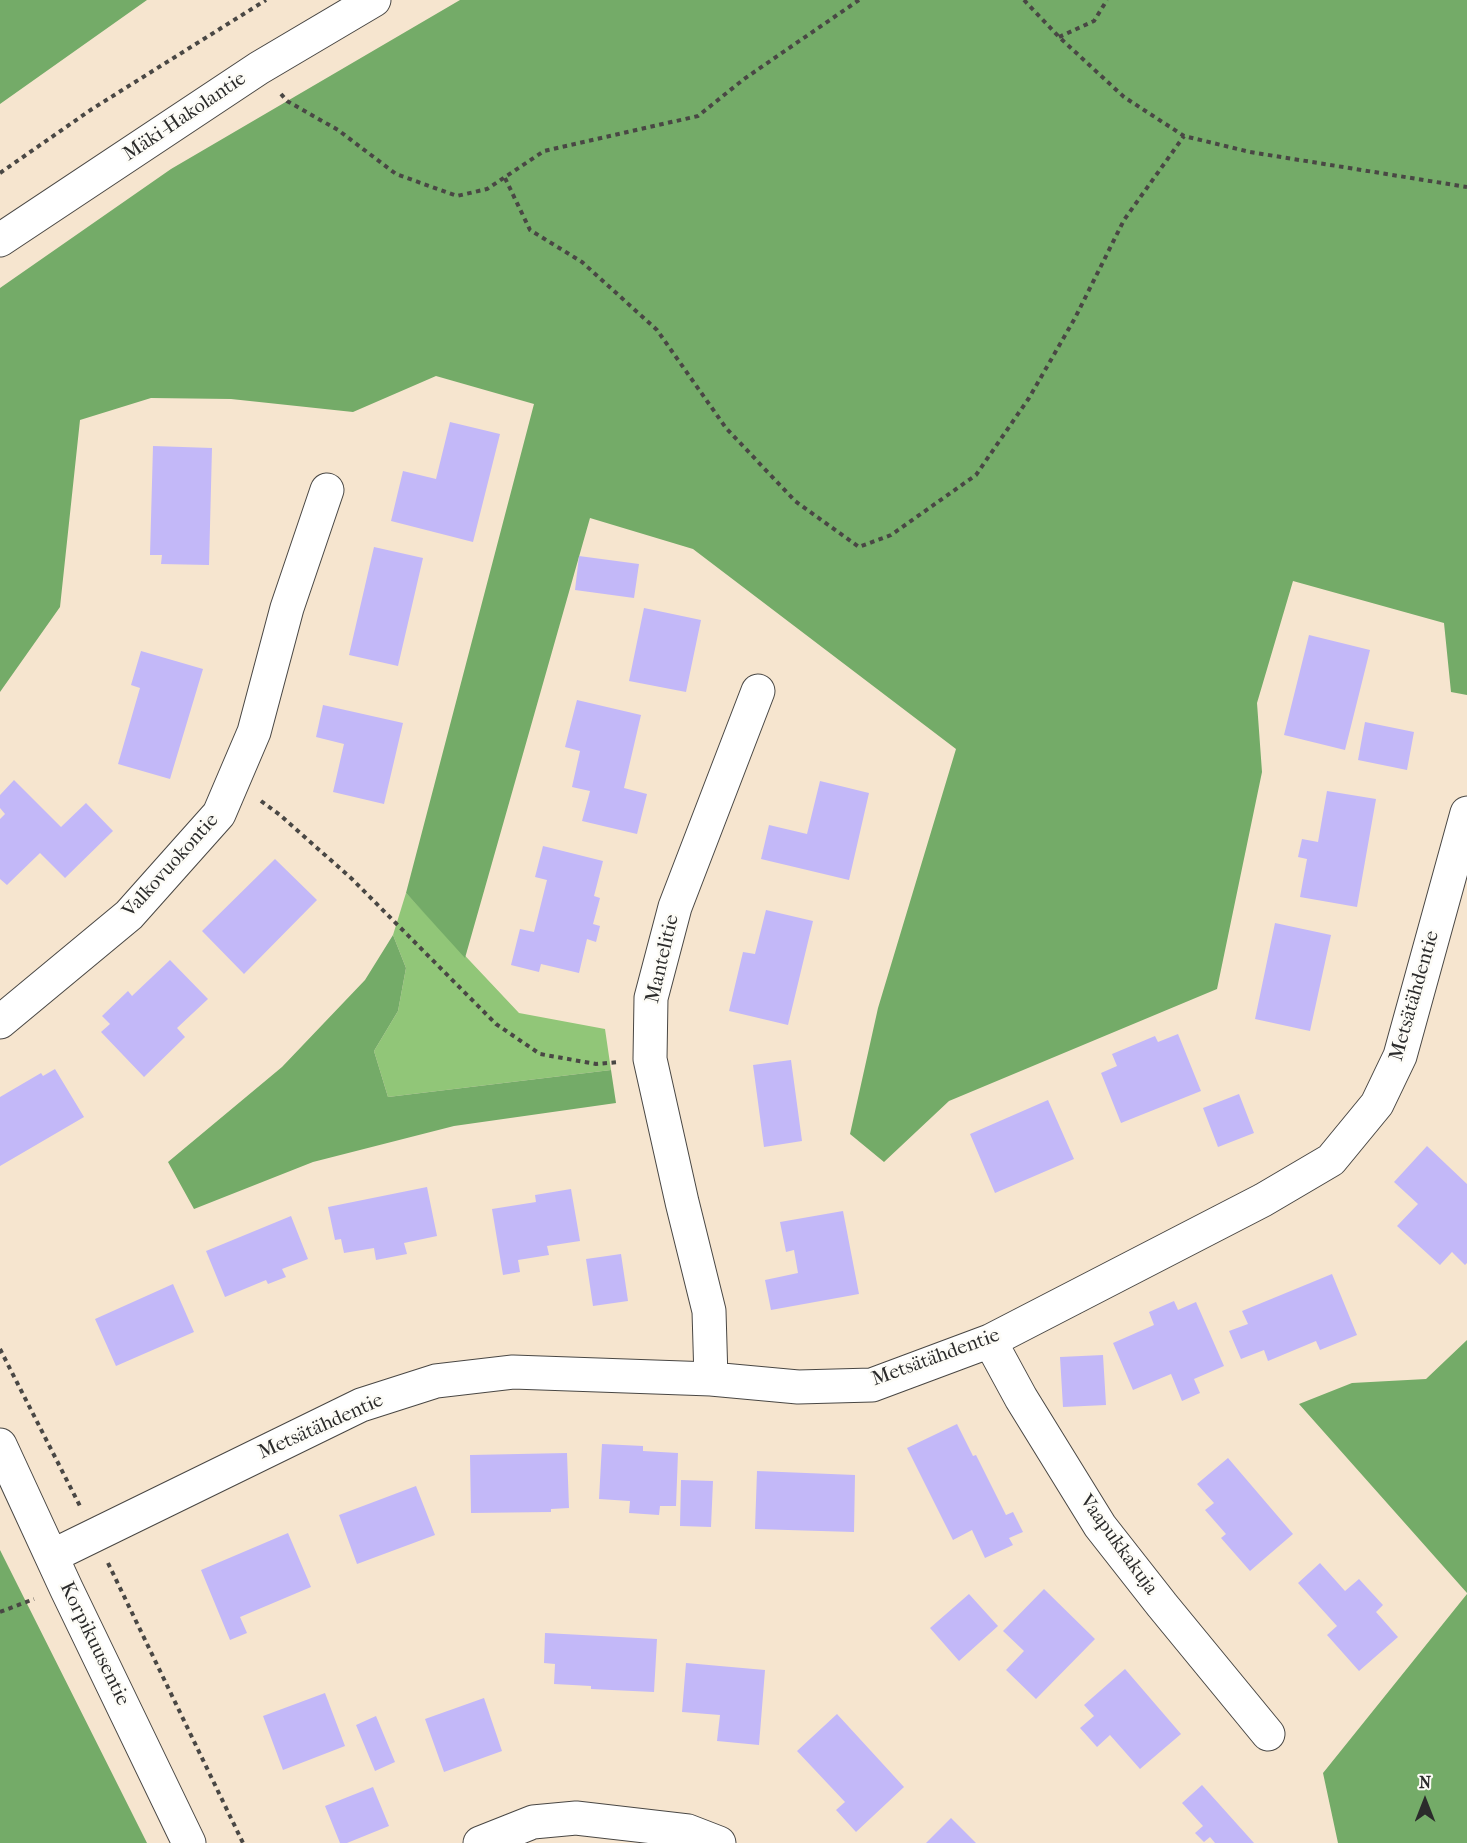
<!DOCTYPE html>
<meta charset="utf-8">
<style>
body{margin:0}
#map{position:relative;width:1467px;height:1843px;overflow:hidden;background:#f6e5cf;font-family:"IM FELL French Canon",serif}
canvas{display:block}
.north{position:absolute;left:1395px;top:1771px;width:60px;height:60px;-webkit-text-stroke:4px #fdfcf7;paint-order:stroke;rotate:0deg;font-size:16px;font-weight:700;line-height:24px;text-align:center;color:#2b2b2b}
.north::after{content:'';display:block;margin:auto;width:21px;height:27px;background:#2b2b2b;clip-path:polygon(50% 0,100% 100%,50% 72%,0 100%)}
</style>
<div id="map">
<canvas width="1467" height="1843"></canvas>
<div class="north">N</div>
</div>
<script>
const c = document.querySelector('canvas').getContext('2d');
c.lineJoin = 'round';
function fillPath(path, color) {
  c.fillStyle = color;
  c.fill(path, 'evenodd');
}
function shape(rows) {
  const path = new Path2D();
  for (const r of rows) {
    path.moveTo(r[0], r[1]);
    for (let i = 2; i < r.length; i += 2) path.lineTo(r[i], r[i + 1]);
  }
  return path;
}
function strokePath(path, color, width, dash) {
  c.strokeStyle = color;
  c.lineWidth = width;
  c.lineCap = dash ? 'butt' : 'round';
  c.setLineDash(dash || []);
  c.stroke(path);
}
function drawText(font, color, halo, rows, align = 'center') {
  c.font = font + ' "IM FELL French Canon",serif';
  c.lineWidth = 5;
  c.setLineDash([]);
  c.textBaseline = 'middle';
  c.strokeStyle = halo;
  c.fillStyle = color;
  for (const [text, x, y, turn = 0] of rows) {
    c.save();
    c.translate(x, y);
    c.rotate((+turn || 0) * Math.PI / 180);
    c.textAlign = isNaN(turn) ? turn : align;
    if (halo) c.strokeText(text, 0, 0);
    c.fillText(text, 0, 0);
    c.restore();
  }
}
fillPath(shape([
 [406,893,519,1013,605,1029,611,1070,388,1097,374,1051,398,1011,406,968,393,935]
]), '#91c678');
fillPath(shape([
 [0,0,147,0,0,104],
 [460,0,1467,0,1467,695,1451,692,1444,623,1293,581,1257,703,1262,772,1217,989,949,1101,884,1162,850,1134,878,1008,956,749,693,549,590,518,465,958,406,893,534,404,436,376,353,412,231,399,151,398,80,420,60,607,0,692,0,288,171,169],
 [393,935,406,968,398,1011,374,1051,388,1097,611,1070,616,1103,454,1126,313,1162,194,1209,168,1162,282,1067,365,980],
 [1467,1340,1467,1593,1299,1404,1352,1383,1426,1379],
 [0,1550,147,1843,0,1843],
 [1467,1594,1467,1843,1338,1843,1323,1773]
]), '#74ab68');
fillPath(shape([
 [450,422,500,434,473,542,391,521,403,471,436,479],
 [153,446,212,448,209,565,161,564,162,555,150,555],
 [374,547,423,558,398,666,349,655],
 [579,556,639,564,634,598,575,590],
 [644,608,701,620,686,692,629,681],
 [1309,635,1370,650,1345,750,1284,735],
 [141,651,203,669,170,779,118,764,140,688,131,685],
 [577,700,641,715,624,788,647,794,637,834,582,821,590,791,572,787,580,751,565,747],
 [323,705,403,723,384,804,333,792,344,744,316,737],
 [1365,722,1414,732,1407,770,1358,760],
 [14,780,61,827,86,803,113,831,65,878,40,853,7,885,0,879,0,819,5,814,0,808,0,795],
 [820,781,869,793,849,880,761,859,769,825,807,834],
 [1327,791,1376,799,1357,907,1300,897,1307,859,1298,857,1302,839,1318,842],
 [543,846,603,861,594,896,600,898,593,924,600,926,596,942,587,939,579,973,541,964,539,972,511,965,520,929,534,932,547,880,535,877],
 [275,859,317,900,244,974,202,931],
 [766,910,813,921,788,1025,729,1011,743,952,755,954],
 [1275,923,1331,935,1310,1031,1255,1019],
 [170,960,208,999,177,1028,185,1037,144,1077,101,1032,110,1024,102,1016,128,991,132,996],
 [1178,1034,1201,1091,1121,1123,1101,1073,1117,1066,1112,1054,1155,1036,1158,1042],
 [791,1060,802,1141,764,1147,753,1065],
 [55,1069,84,1117,0,1166,0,1097,41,1073,43,1076],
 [1239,1094,1254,1133,1218,1147,1203,1108],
 [1048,1100,1074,1159,995,1193,970,1134],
 [1427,1146,1467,1184,1467,1263,1465,1265,1452,1252,1440,1265,1397,1226,1418,1204,1394,1182],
 [427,1187,437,1236,404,1243,407,1254,376,1260,374,1248,344,1253,341,1239,335,1240,328,1207],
 [571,1189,580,1241,547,1246,549,1255,518,1260,520,1272,503,1275,492,1209,536,1202,535,1195],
 [843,1211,859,1294,771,1310,765,1280,798,1273,794,1250,786,1252,780,1222],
 [291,1216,308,1259,282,1269,286,1277,268,1284,266,1280,225,1297,206,1251],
 [621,1254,628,1301,593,1306,586,1259],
 [1332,1274,1357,1335,1320,1350,1316,1341,1268,1361,1264,1350,1241,1359,1229,1331,1248,1324,1242,1311],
 [173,1284,194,1332,116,1366,95,1319],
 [1174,1301,1178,1310,1196,1302,1224,1366,1194,1379,1200,1393,1182,1401,1171,1374,1133,1390,1113,1343,1154,1325,1149,1312],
 [1103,1355,1106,1405,1063,1407,1060,1357],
 [957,1424,973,1456,976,1455,1006,1515,1013,1512,1023,1532,1009,1538,1013,1545,985,1558,972,1530,953,1540,907,1448],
 [602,1444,643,1446,643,1451,678,1453,676,1506,660,1506,659,1515,629,1513,630,1501,599,1499],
 [567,1453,569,1508,551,1509,551,1512,471,1513,470,1455],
 [1228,1458,1293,1534,1250,1571,1221,1538,1226,1534,1205,1510,1214,1503,1197,1484],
 [757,1471,855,1475,854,1532,755,1529],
 [681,1480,713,1481,711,1527,680,1526],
 [416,1486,435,1535,357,1564,339,1515],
 [288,1533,311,1587,240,1617,247,1633,230,1640,201,1570],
 [1320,1563,1345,1591,1359,1579,1383,1605,1376,1612,1398,1637,1359,1671,1327,1635,1337,1626,1298,1583],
 [1044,1589,1095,1639,1036,1699,1006,1670,1024,1651,1003,1631],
 [969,1594,998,1626,959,1661,930,1628],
 [545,1633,657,1639,654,1692,591,1689,591,1686,554,1684,555,1664,544,1663],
 [686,1663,765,1670,759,1745,717,1741,720,1715,682,1712],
 [1125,1669,1181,1734,1140,1769,1110,1735,1097,1747,1080,1728,1094,1716,1084,1705],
 [325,1693,345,1746,283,1770,263,1716],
 [484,1698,502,1751,444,1772,425,1719],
 [837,1714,904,1787,856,1832,836,1810,845,1802,797,1751],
 [376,1716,395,1762,375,1771,356,1725],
 [1202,1785,1254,1843,1215,1843,1210,1837,1204,1842,1195,1833,1203,1826,1182,1803],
 [373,1787,389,1826,347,1843,340,1843,325,1806],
 [951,1818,976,1843,926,1843]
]), '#c3b8f8');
const minor = shape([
 [0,1022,129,915,219,814,254,732,287,608,327,490],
 [990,1341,1021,1398,1100,1526,1162,1605,1268,1734],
 [711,1379,709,1311,682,1202,650,1059,651,998,675,907,758,691],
 [0,1445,66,1588,189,1843],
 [52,1556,361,1405,436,1381,513,1372,711,1379,798,1387,872,1385,990,1341,1263,1200,1331,1160,1377,1104,1400,1056,1467,813],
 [480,1843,533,1822,576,1818,688,1831,719,1843]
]);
const tertiary = shape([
 [0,240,259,68,374,0]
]);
strokePath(minor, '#494744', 35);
strokePath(tertiary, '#494744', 35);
strokePath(shape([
 [1024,0,1059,37,1124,97,1184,136,1250,152,1467,187],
 [1059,37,1094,21,1107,0],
 [281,94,287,101,338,130,396,174,457,196,487,189,544,151,698,116,744,79,859,0],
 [0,173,92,109,266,0],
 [505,178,530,230,582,262,657,330,726,428,795,501,859,547,891,535,976,475,1029,398,1075,318,1124,220,1184,136],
 [261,801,280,815,352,879,496,1024,540,1054,596,1064,619,1062],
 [0,1349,81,1508],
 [108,1563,243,1843],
 [0,1612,34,1599]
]), '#494744', 4, [4.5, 4.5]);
strokePath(minor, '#fff', 33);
strokePath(tertiary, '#fff', 33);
drawText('20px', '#2b2b2b', '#fdfcf7', [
 ["Mäki-Hakolantie",185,117,-34],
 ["Valkovuokontie",171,866,-48],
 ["Mantelitie",663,959,-77],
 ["Metsätähdentie",1415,996,-74],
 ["Metsätähdentie",936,1358,-20],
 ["Metsätähdentie",321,1427,-24],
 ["Vaapukkakuja",1118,1545,54],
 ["Korpikuusentie",94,1644,64]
]);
</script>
